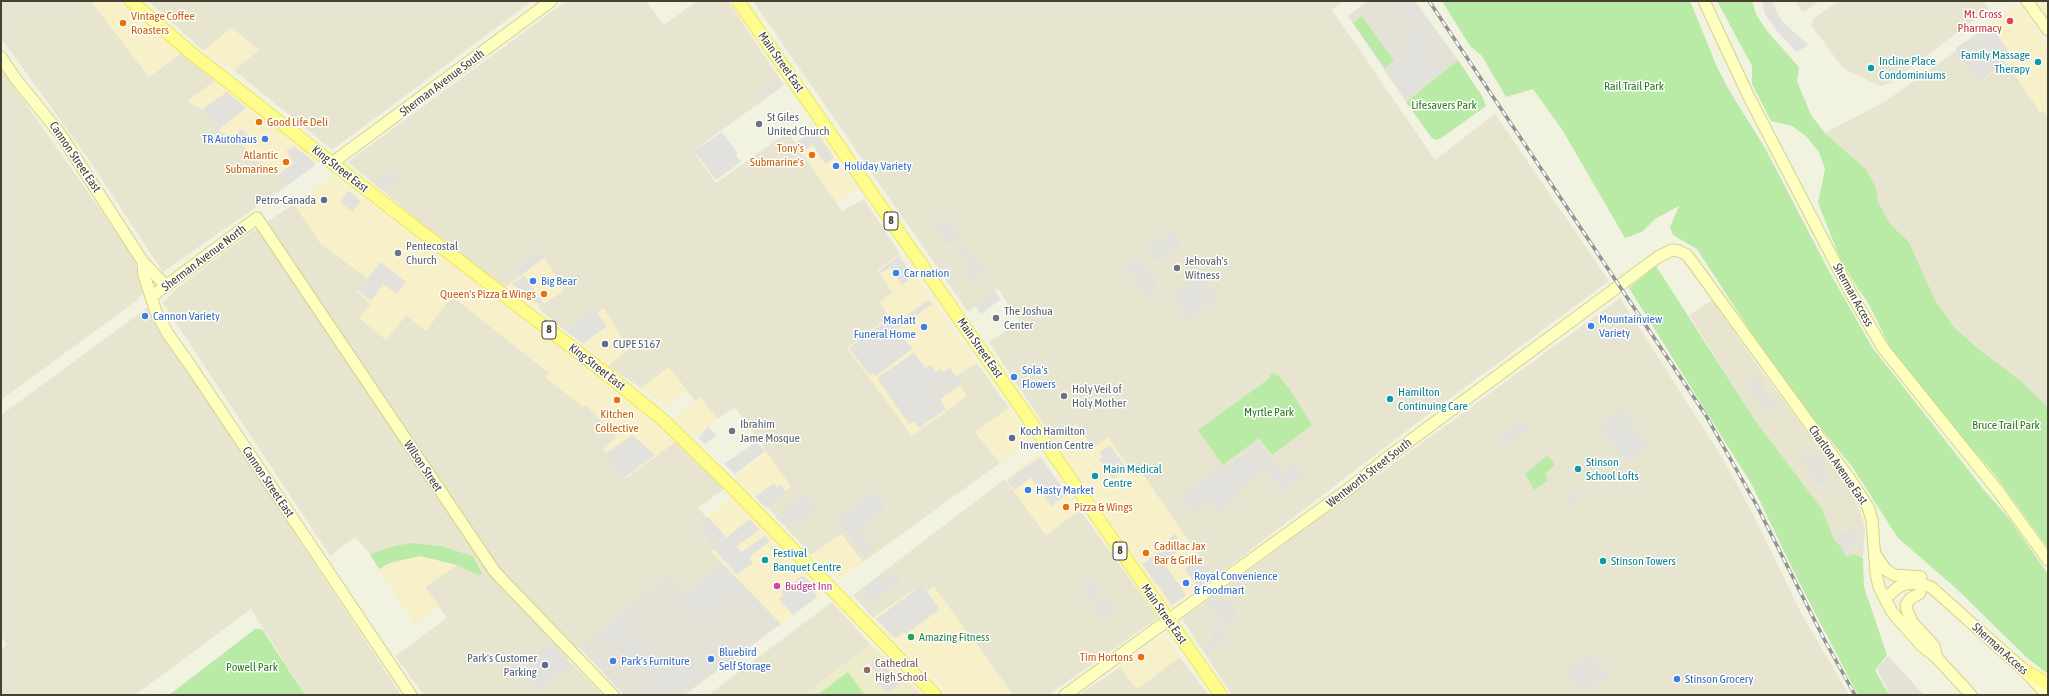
<!DOCTYPE html>
<style>
body{margin:0}
#map{position:relative;width:2049px;height:696px;overflow:hidden;background:#f2f2e1;font-family:"Asap Condensed",sans-serif}
canvas{display:block}
.frame{position:absolute;inset:0;border:2px solid #444132;pointer-events:none}
</style>
<div id="map">
<canvas width="2049" height="696"></canvas>
<div class="frame"></div>
</div>
<script>
const c = document.querySelector('canvas').getContext('2d');
c.lineJoin = 'round';
function fillPath(path, color) {
  c.fillStyle = color;
  c.fill(path, 'evenodd');
}
function shape(rows) {
  const path = new Path2D();
  for (const r of rows) {
    path.moveTo(r[0], r[1]);
    for (let i = 2; i < r.length; i += 2) path.lineTo(r[i], r[i + 1]);
  }
  return path;
}
function strokePath(path, color, width, dash) {
  c.strokeStyle = color;
  c.lineWidth = width;
  c.lineCap = dash ? 'butt' : 'round';
  c.setLineDash(dash || []);
  c.stroke(path);
}
function drawText(font, color, halo, rows, align = 'center') {
  c.font = font + ' "Asap Condensed",sans-serif';
  c.lineWidth = 3;
  c.setLineDash([]);
  c.textBaseline = 'middle';
  c.strokeStyle = halo;
  c.fillStyle = color;
  for (const [text, x, y, turn = 0] of rows) {
    c.save();
    c.translate(x, y);
    c.rotate((+turn || 0) * Math.PI / 180);
    c.textAlign = isNaN(turn) ? turn : align;
    if (halo) c.strokeText(text, 0, 0);
    c.fillText(text, 0, 0);
    c.restore();
  }
}
fillPath(shape([
 [1,1,91,1,149,77,181,53,215,81,188,101,204,111,219,131,233,135,247,150,289,184,163,272,90,161,1,38],
 [148,1,532,1,332,150,234,70,259,50,232,28,204,51],
 [566,1,646,1,664,25,697,1,728,1,784,85,693,151,716,183,788,132,842,211,864,199,900,254,878,270,893,293,889,317,847,348,967,396,954,377,977,363,1009,408,975,432,1000,463,863,562,841,534,811,555,767,506,791,487,735,407,717,419,700,397,695,401,669,367,641,388,608,366,629,349,604,309,565,331,538,308,564,290,545,258,505,288,453,250,348,162],
 [753,1,1344,1,1332,10,1435,160,1495,114,1609,281,1426,416,1214,578,1139,469,1133,473,1108,438,1093,448,1076,424,1054,440,989,342,1019,321,998,289,968,312],
 [1795,1,1820,1,1805,11,1801,10],
 [1839,1,1983,1,1989,9,1890,83,1882,86,1877,85,1843,68,1811,25,1813,19],
 [1956,51,1957,55,2007,63,2040,112,2043,110,2048,117,2048,407,2021,381,1976,347,1953,326,1935,300,1909,242,1891,225,1878,202,1876,188,1866,169,1825,133,1886,101],
 [1,69,131,253,146,290,136,301,1,400],
 [294,204,321,244,368,278,371,303,386,340,406,315,426,330,452,296,549,373,546,378,586,405,618,437,603,450,626,478,675,442,724,489,698,508,728,540,711,551,722,563,683,594,666,576,579,647,567,659,603,695,424,695,395,656,447,618,425,587,457,565,480,576,481,569,476,560,473,556,441,546,425,544,394,546,370,554,355,537,330,556,163,303,175,290,250,233],
 [1620,298,1723,459,1755,518,1801,613,1849,695,1232,695,1182,619],
 [1712,300,1754,361,1850,490,1860,511,1865,529,1863,558,1844,550,1834,539,1822,509,1755,420,1689,315],
 [147,308,372,651,401,695,305,695,251,609,135,695,1,695,1,650,7,645,1,636,1,415],
 [1005,479,1046,535,1080,510,1158,618,1048,695,1013,695,934,587,919,597,913,590,873,618,853,595],
 [832,602,871,645,803,695,708,695],
 [1180,657,1208,695,1079,695,1120,667,1137,689]
]), '#e7e5cf');
fillPath(shape([
 [91,1,124,1,138,17,179,48,181,53,149,77],
 [2034,1,2048,1,2048,17,2046,18],
 [2016,4,2020,5,2048,46,2048,117,2043,110,2040,112,2007,63,1977,84,1956,53,1956,48],
 [231,28,259,50,234,70,204,51],
 [215,81,316,157,312,166,289,184,247,150,233,135,219,131,204,111,187,101],
 [816,128,857,188,837,203,796,144],
 [335,177,605,380,675,442,626,478,603,450,618,436,586,405,583,407,546,378,549,373,452,296,426,331,406,315,386,340,359,318,371,304,357,292,367,278,321,244,294,204,329,178],
 [900,254,977,363,954,377,967,396,912,436,847,348,889,317,879,302,893,292,878,270],
 [544,257,564,290,538,308,505,288],
 [604,309,629,349,608,366,565,331],
 [669,367,687,392,666,407,641,388],
 [700,397,717,419,695,438,672,420],
 [1009,408,1032,439,1000,463,975,432],
 [1076,424,1093,448,1108,438,1133,473,1139,469,1214,578,1170,608,1054,440],
 [767,452,791,487,767,506,734,477],
 [1039,454,1080,510,1046,535,1005,479],
 [733,496,823,592,781,624,711,551,728,540,706,517],
 [841,534,863,562,839,580,811,555],
 [420,556,457,565,425,587,439,606,415,624,379,569,390,563],
 [934,587,987,658,1013,695,948,695,873,618,913,590,919,597],
 [1164,634,1180,657,1137,689,1120,667]
]), '#f7f0c9');
fillPath(shape([
 [1368,1,1415,1,1458,60,1406,102,1348,16],
 [722,563,781,624,684,695,624,695,579,647,667,575,683,594],
 [1888,656,1924,695,1890,695,1877,669]
]), '#e4e1d7');
fillPath(shape([
 [871,645,922,695,803,695]
]), '#edecca');
fillPath(shape([
 [1442,1,1690,1,1717,67,1729,90,1765,148,1830,273,1872,347,1984,490,2011,521,2048,574,2048,674,2026,657,1959,591,1898,538,1853,468,1793,393,1756,340,1697,249,1673,235,1670,227,1679,206,1655,219,1642,232,1625,238,1563,131,1533,89,1506,97,1482,56,1470,46],
 [1717,1,1752,1,1756,14,1767,31,1799,67,1797,81,1811,115,1825,133,1866,169,1876,188,1878,202,1891,225,1909,242,1935,300,1953,326,1976,347,2021,381,2048,407,2048,548,1995,475,1954,428,1892,351,1867,301,1858,289,1840,258,1818,203,1825,169,1819,152,1806,136,1792,126,1771,121,1752,84,1752,66],
 [1362,16,1394,61,1385,68,1353,23],
 [1458,60,1482,96,1486,106,1440,139,1435,140,1431,137,1406,102],
 [1656,266,1755,420,1822,509,1834,539,1844,550,1863,558,1864,587,1887,655,1875,670,1889,695,1858,695,1799,582,1752,485,1629,288],
 [1274,373,1278,375,1291,391,1312,425,1272,455,1259,438,1223,465,1198,430,1270,378,1270,375],
 [1548,455,1555,465,1545,474,1548,480,1534,490,1525,474],
 [413,543,441,546,473,556,482,573,480,576,457,565,420,556,390,563,379,569,370,554,394,546],
 [255,629,262,629,305,695,169,695],
 [848,672,865,695,817,695]
]), '#baeba6');
fillPath(shape([
 [1391,1,1415,1,1436,32,1422,42,1441,71,1407,94,1389,68,1415,50,1406,37,1418,29,1402,7,1397,10],
 [1762,1,1772,1,1781,20,1808,45,1797,52,1777,31,1765,14],
 [1990,25,2011,55,2005,60,2006,62,1977,83,1956,53,1956,48],
 [776,81,780,87,761,101,761,93],
 [227,92,246,108,218,130,203,109],
 [242,129,251,140,245,146,234,135],
 [815,130,834,158,825,164,813,145,802,152,795,143],
 [722,132,738,154,736,155,741,162,716,180,694,151],
 [294,146,315,163,314,166,287,186,278,175,294,163,286,151],
 [394,170,401,179,385,190,375,182],
 [349,191,361,201,352,212,340,202],
 [947,218,960,237,949,244,947,242,943,245,943,238,935,226],
 [1172,231,1181,245,1156,262,1145,249],
 [966,246,984,272,971,281,963,271,970,266,959,250],
 [538,251,544,258,522,274,516,267],
 [899,256,913,276,902,285,890,267,882,273,880,270],
 [1137,256,1157,285,1157,289,1147,297,1124,265],
 [381,262,406,282,397,294,383,284,371,301,358,290],
 [1202,274,1218,299,1187,320,1177,305,1181,302,1174,293],
 [524,275,544,304,541,306,512,284],
 [995,291,1001,299,981,314,975,306],
 [928,300,932,304,898,328,895,324],
 [594,309,607,326,583,344,564,329],
 [890,318,912,349,876,376,874,373,870,376,849,348],
 [914,353,925,368,931,365,936,372,940,369,943,372,950,368,961,384,940,399,946,409,919,428,914,421,909,424,877,378],
 [1754,375,1776,405,1766,412,1745,382],
 [1622,409,1649,447,1626,462,1600,425],
 [1519,422,1521,424,1523,423,1528,429,1505,446,1498,437],
 [708,427,717,435,705,444,698,438],
 [632,435,655,455,622,479,605,454],
 [756,442,765,451,735,474,724,464],
 [1260,443,1281,472,1296,461,1305,474,1288,486,1291,491,1285,495,1252,448],
 [1110,445,1127,469,1113,479,1099,460,1103,457,1100,452],
 [1251,449,1266,471,1239,490,1224,468],
 [1803,452,1808,460,1818,454,1826,466,1822,469,1831,480,1819,486,1798,456],
 [1040,457,1067,494,1051,506,1031,478,1014,490,1007,480],
 [1221,466,1241,495,1216,512,1208,501,1191,513,1179,496],
 [774,483,777,488,781,485,786,492,766,508,755,497],
 [1580,489,1584,496,1570,506,1565,499],
 [876,492,886,508,859,527,873,548,864,555,839,520,840,517],
 [805,494,816,508,788,529,775,517],
 [708,517,725,536,712,546,698,525],
 [750,519,759,530,737,546,741,552,765,536,770,541,749,557,753,563,737,575,713,548],
 [1853,528,1859,542,1849,548,1853,555,1846,557,1836,535],
 [1175,534,1184,547,1163,562,1186,595,1172,605,1142,564,1159,552,1158,549],
 [1200,558,1214,578,1198,588,1185,569],
 [722,565,745,590,705,618,686,599,688,597,683,593],
 [894,573,901,581,871,604,861,590,880,575,884,580],
 [803,575,817,590,814,593,817,597,793,615,779,599,784,595,781,591],
 [1094,579,1104,593,1091,602,1081,589],
 [922,585,940,609,906,634,904,632,895,638,876,619],
 [1216,594,1223,603,1227,600,1240,618,1226,628,1206,602],
 [1107,596,1117,610,1104,619,1094,606],
 [631,607,637,615,621,628,667,670,677,661,685,667,692,661,706,675,698,680,695,677,672,692,657,677,654,680,604,629],
 [1217,625,1228,639,1207,654,1203,648,1215,639,1210,631],
 [549,643,569,663,569,666,539,690,530,677,518,667],
 [1591,653,1608,676,1583,694,1566,670],
 [877,658,900,683,888,694,875,680,880,675,870,665],
 [656,681,671,695,655,695,648,688]
]), '#e2e1db');
const secondary = shape([
 [1704,1,1749,97,1853,297,1883,348,1998,491,2048,560],
 [2027,1,2048,30],
 [1,57,15,78,61,135,143,262,166,286],
 [332,163,551,1],
 [143,262,144,275,156,312,168,334,190,365,411,695],
 [151,297,257,218,495,572,613,695],
 [1875,554,1886,570,1894,575,1921,577],
 [1920,593,1910,599,1906,605,1907,610,1912,622,1934,646,1937,658],
 [1885,599,1898,587,1906,584,1918,583,1931,587,2024,670,2047,695],
 [1065,695,1350,488,1384,460,1658,257,1672,250,1679,251,1687,255,1693,263,1849,478,1868,507,1872,520,1876,573,1879,587,1892,612,1922,646,1937,658,1971,695]
]);
const primary = shape([
 [131,1,190,52,332,163,604,372,663,420,735,490,935,695],
 [738,1,1221,695],
 [2024,670,2048,684]
]);
strokePath(secondary, '#d3d38a', 13);
strokePath(primary, '#ede655', 14);
strokePath(secondary, '#feffbf', 11);
strokePath(primary, '#fffc8e', 12);
const rail = shape([
 [1429,1,1705,414,1757,506,1824,639,1855,695]
]);
strokePath(rail, '#939393', 3.5);
strokePath(rail, '#fff', 2, [6]);
for (const [x, y, r, color] of [
 [2010,21,4,"#e0444e"],
 [123,23,4,"#e8710a"],
 [2038,62,4,"#0f9aa8"],
 [1871,68,4,"#0f9aa8"],
 [259,122,4,"#e8710a"],
 [759,124,4,"#6b7280"],
 [265,139,4,"#3f7fe0"],
 [812,155,4,"#e8710a"],
 [286,162,4,"#e8710a"],
 [836,166,4,"#3f7fe0"],
 [324,200,4,"#5c6f8a"],
 [398,253,4,"#6b7280"],
 [1177,268,4,"#6b7280"],
 [896,273,4,"#3f7fe0"],
 [533,281,4,"#3f7fe0"],
 [544,294,4,"#e8710a"],
 [145,316,4,"#3f7fe0"],
 [996,318,4,"#6b7280"],
 [1591,326,4,"#3f7fe0"],
 [924,327,4,"#3f7fe0"],
 [605,344,4,"#5c6f8a"],
 [1014,377,4,"#3f7fe0"],
 [1064,396,4,"#6b7280"],
 [1390,399,4,"#0f9aa8"],
 [617,400,4,"#e8710a"],
 [732,431,4,"#6b7280"],
 [1012,438,4,"#5c6f8a"],
 [1578,469,4,"#0f9aa8"],
 [1095,476,4,"#0f9aa8"],
 [1028,490,4,"#3f7fe0"],
 [1066,507,4,"#e8710a"],
 [1146,553,4,"#e8710a"],
 [765,560,4,"#0f9aa8"],
 [1603,561,4,"#0f9aa8"],
 [1186,583,4,"#3f7fe0"],
 [777,586,4,"#d1479c"],
 [911,637,4,"#2e9e5b"],
 [1141,657,4,"#e8710a"],
 [711,659,4,"#3f7fe0"],
 [613,661,4,"#3f7fe0"],
 [545,665,4,"#5c6f8a"],
 [867,670,4,"#8d6e63"],
 [1677,679,4,"#3f7fe0"]
]) {
  const dot = new Path2D();
  dot.arc(x, y, r, 0, 2 * Math.PI);
  c.fillStyle = color;
  c.fill(dot);
  strokePath(dot, '#fff', 1.5);
}
for (const [x, y, w] of [
 [891,221,14],
 [549,330,14],
 [1120,551,14]
]) {
  const box = new Path2D();
  box.roundRect(x - w / 2, y - 9, w, 18, 3);
  c.fillStyle = '#fff';
  c.fill(box);
  strokePath(box, '#444132', 1);
}
drawText('bold 11px', '#444132', null, [
 ["8",891,221],
 ["8",549,330],
 ["8",1120,551]
]);
drawText('12px', '#be3a42', '#fff', [
 ["Mt. Cross",2002,14],
 ["Pharmacy",2002,28]
], 'right');
drawText('12px', '#c56008', '#fff', [
 ["Vintage Coffee",131,16],
 ["Roasters",131,30],
 ["Good Life Deli",267,122],
 ["Tony's",804,148,"right"],
 ["Submarine's",804,162,"right"],
 ["Atlantic",278,155,"right"],
 ["Submarines",278,169,"right"],
 ["Queen's Pizza & Wings",536,294,"right"],
 ["Kitchen",617,414,"center"],
 ["Collective",617,428,"center"],
 ["Pizza & Wings",1074,507],
 ["Cadillac Jax",1154,546],
 ["Bar & Grille",1154,560],
 ["Tim Hortons",1133,657,"right"]
], 'left');
drawText('12px', '#0d838f', '#fff', [
 ["Family Massage",2030,55,"right"],
 ["Therapy",2030,69,"right"],
 ["Incline Place",1879,61],
 ["Condominiums",1879,75],
 ["Hamilton",1398,392],
 ["Continuing Care",1398,406],
 ["Stinson",1586,462],
 ["School Lofts",1586,476],
 ["Main Medical",1103,469],
 ["Centre",1103,483],
 ["Festival",773,553],
 ["Banquet Centre",773,567],
 ["Stinson Towers",1611,561]
], 'left');
drawText('12px', '#444132', '#fff', [
 ["Main Street East",781,62,55],
 ["Sherman Avenue South",442,83,-37],
 ["Cannon Street East",75,157,56],
 ["King Street East",340,169,38],
 ["Sherman Avenue North",204,258,-37],
 ["Sherman Access",1853,295,61],
 ["Main Street East",980,348,55],
 ["King Street East",597,367,38],
 ["Charlton Avenue East",1838,465,55],
 ["Wilson Street",423,466,56],
 ["Wentworth Street South",1369,473,-38],
 ["Cannon Street East",268,482,56],
 ["Main Street East",1164,614,55],
 ["Sherman Access",2000,649,42]
]);
drawText('12px', '#2c7921', '#fff', [
 ["Rail Trail Park",1634,86],
 ["Lifesavers Park",1444,105],
 ["Myrtle Park",1269,412],
 ["Bruce Trail Park",2006,425],
 ["Powell Park",252,667]
]);
drawText('12px', '#5b616d', '#fff', [
 ["St Giles",767,117],
 ["United Church",767,131],
 ["Pentecostal",406,246],
 ["Church",406,260],
 ["Jehovah's",1185,261],
 ["Witness",1185,275],
 ["The Joshua",1004,311],
 ["Center",1004,325],
 ["Holy Veil of",1072,389],
 ["Holy Mother",1072,403],
 ["Ibrahim",740,424],
 ["Jame Mosque",740,438]
], 'left');
drawText('12px', '#366cbe', '#fff', [
 ["TR Autohaus",257,139,"right"],
 ["Holiday Variety",844,166],
 ["Car nation",904,273],
 ["Big Bear",541,281],
 ["Cannon Variety",153,316],
 ["Mountainview",1599,319],
 ["Variety",1599,333],
 ["Marlatt",916,320,"right"],
 ["Funeral Home",916,334,"right"],
 ["Sola's",1022,370],
 ["Flowers",1022,384],
 ["Hasty Market",1036,490],
 ["Royal Convenience",1194,576],
 ["& Foodmart",1194,590],
 ["Bluebird",719,652],
 ["Self Storage",719,666],
 ["Park's Furniture",621,661],
 ["Stinson Grocery",1685,679]
], 'left');
drawText('12px', '#4e5e75', '#fff', [
 ["Petro-Canada",316,200],
 ["CUPE 5167",613,344,"left"],
 ["Koch Hamilton",1020,431,"left"],
 ["Invention Centre",1020,445,"left"],
 ["Park's Customer",537,658],
 ["Parking",537,672]
], 'right');
drawText('12px', '#b23c85', '#fff', [
 ["Budget Inn",785,586]
], 'left');
drawText('12px', '#27864d', '#fff', [
 ["Amazing Fitness",919,637]
], 'left');
drawText('12px', '#785e54', '#fff', [
 ["Cathedral",875,663],
 ["High School",875,677]
], 'left');
</script>
